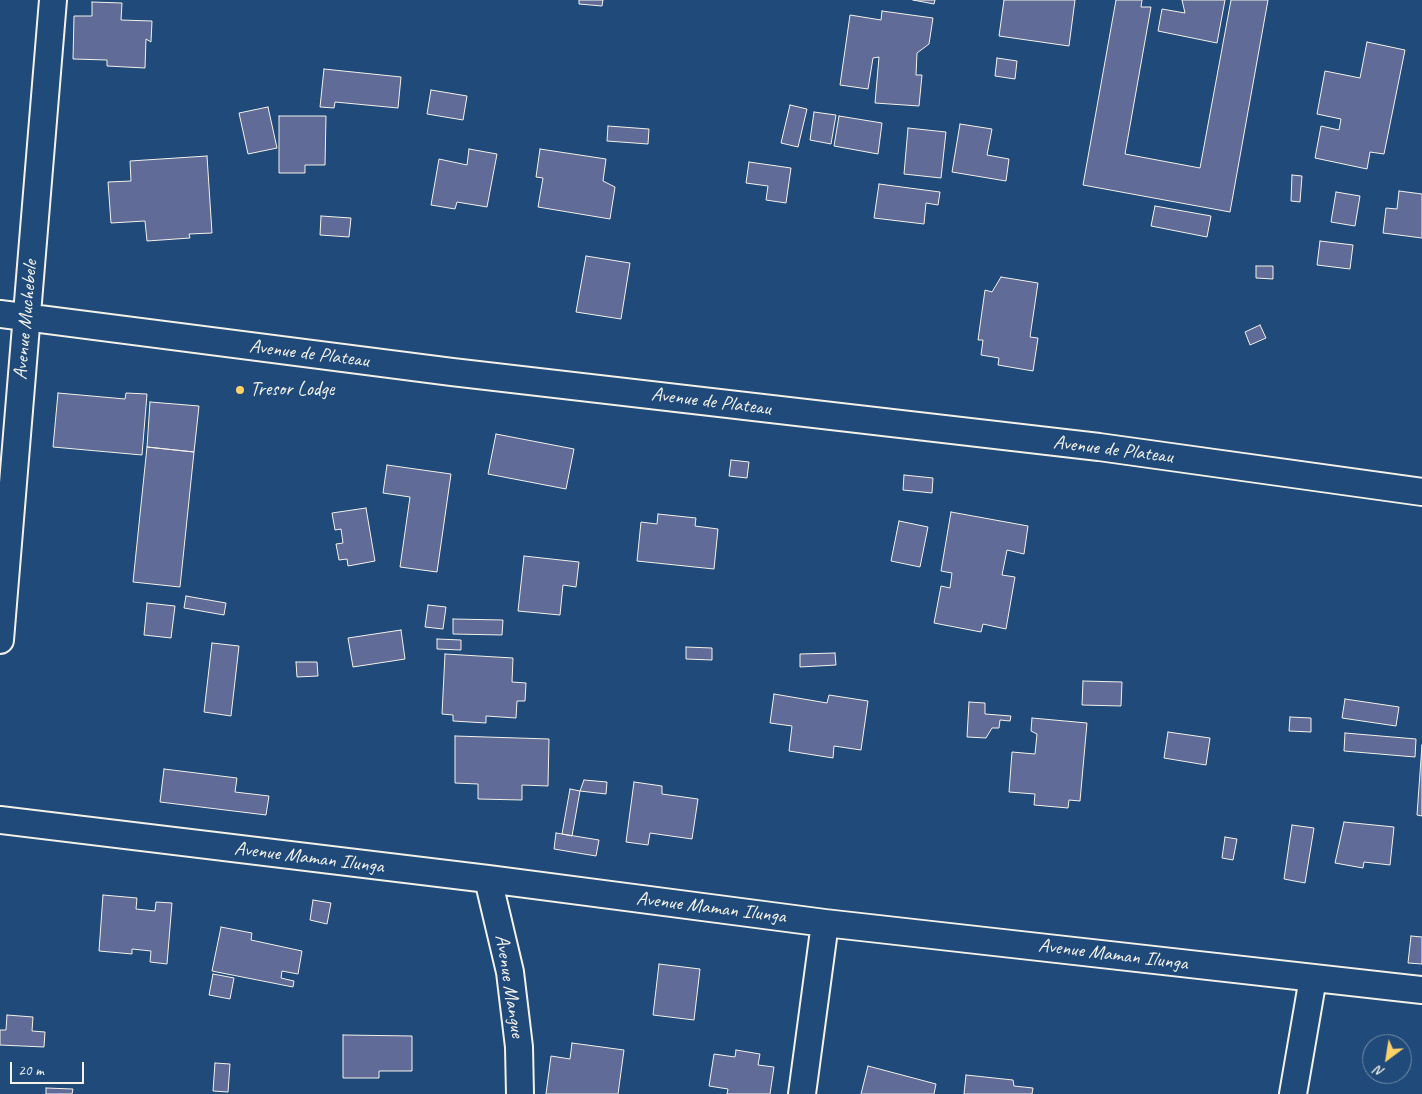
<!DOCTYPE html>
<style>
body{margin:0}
#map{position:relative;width:1422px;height:1094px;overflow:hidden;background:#1f4a7a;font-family:Caveat,sans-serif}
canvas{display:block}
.north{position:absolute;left:1362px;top:1034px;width:50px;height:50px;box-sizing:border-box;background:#1f4a7a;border:1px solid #748da6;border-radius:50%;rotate:211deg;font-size:14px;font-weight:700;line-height:20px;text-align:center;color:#f4f1e8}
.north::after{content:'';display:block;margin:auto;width:18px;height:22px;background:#ffd166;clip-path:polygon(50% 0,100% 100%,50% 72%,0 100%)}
.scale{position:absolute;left:10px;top:1062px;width:74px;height:22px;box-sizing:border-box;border:2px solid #f4f1e8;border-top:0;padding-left:6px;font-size:15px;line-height:18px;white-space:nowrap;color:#f4f1e8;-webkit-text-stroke:4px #1f4a7a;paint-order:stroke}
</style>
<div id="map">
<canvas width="1422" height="1094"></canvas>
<div class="north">N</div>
<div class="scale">20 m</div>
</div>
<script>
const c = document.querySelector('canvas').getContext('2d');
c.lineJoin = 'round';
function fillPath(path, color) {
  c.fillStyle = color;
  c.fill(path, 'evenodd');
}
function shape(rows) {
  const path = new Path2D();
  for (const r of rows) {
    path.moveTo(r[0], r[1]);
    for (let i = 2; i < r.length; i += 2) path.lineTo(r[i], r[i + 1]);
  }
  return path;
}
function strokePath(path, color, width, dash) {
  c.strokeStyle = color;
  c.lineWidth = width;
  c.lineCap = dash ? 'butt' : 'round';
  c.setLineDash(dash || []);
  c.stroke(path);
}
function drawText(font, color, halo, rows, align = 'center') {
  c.font = font + ' Caveat,sans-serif';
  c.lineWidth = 4;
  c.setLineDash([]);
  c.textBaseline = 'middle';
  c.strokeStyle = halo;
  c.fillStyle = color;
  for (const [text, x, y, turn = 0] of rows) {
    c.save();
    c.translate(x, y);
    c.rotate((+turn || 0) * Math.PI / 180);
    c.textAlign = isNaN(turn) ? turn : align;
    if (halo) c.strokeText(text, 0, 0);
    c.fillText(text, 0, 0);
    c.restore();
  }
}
const building = shape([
 [579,0,603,0,602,6,579,4,579,0],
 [913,0,935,0,934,4,913,0],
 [1004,0,1075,0,1069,46,999,36,1004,0],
 [1116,0,1142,0,1141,7,1151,7,1125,154,1200,168,1231,0,1268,0,1230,212,1083,185,1116,0],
 [1182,0,1225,0,1217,43,1158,31,1162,9,1185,13,1182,0],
 [92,2,122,3,121,20,152,21,151,42,146,39,145,68,107,66,107,60,73,59,74,16,92,16,92,2],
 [882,11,933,18,929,44,917,53,916,75,922,75,919,106,875,103,879,57,873,58,868,89,840,85,850,15,881,20,882,11],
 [1367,42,1405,50,1384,154,1370,152,1367,169,1315,158,1321,126,1339,130,1341,119,1317,114,1325,71,1360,78,1367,42],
 [997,58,1017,61,1015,79,995,76,997,58],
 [324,69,401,77,398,108,335,102,334,108,320,107,324,69],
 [431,90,467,96,463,120,427,114,431,90],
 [790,105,807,109,798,147,781,143,790,105],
 [268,107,277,148,248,154,239,113,268,107],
 [814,112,836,115,831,144,810,140,814,112],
 [279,116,326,116,325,165,305,165,305,173,279,173,279,116],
 [839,116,882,123,878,154,834,146,839,116],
 [960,124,992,129,987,155,1009,159,1006,181,952,172,960,124],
 [608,126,649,129,648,144,607,141,608,126],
 [908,128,946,132,941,178,904,174,908,128],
 [469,149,497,154,487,207,457,202,455,209,431,205,439,159,467,165,469,149],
 [540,149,606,159,603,181,615,187,610,219,538,207,543,178,536,177,540,149],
 [207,156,212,233,189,234,190,238,147,241,145,221,111,223,108,182,131,181,130,161,207,156],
 [749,162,791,168,786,203,766,200,768,186,746,183,749,162],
 [1292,175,1302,176,1300,202,1291,201,1292,175],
 [879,184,940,192,938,205,926,203,924,224,874,218,879,184],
 [1399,191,1422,194,1422,238,1383,233,1386,208,1397,209,1399,191],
 [1336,192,1360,196,1355,226,1331,222,1336,192],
 [1155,206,1211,216,1207,237,1151,226,1155,206],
 [321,216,351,218,349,237,320,235,321,216],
 [1320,241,1353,245,1350,269,1317,265,1320,241],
 [586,256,630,263,621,319,576,312,586,256],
 [1256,266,1273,266,1273,279,1256,278,1256,266],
 [1001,277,1038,283,1030,337,1038,338,1033,371,998,365,999,358,981,355,983,340,978,340,985,290,992,292,1001,277],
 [1260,325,1266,338,1250,345,1245,332,1260,325],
 [58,393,125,399,126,393,147,394,142,455,53,447,58,393],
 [150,402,199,406,194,452,147,447,150,402],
 [496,434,574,449,566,489,488,474,496,434],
 [147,447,194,452,180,587,133,582,147,447],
 [731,460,749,462,747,478,729,476,731,460],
 [387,465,451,474,437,572,400,567,410,497,383,493,387,465],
 [904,475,933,478,932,493,903,490,904,475],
 [366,508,375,561,348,566,347,559,339,560,336,544,343,543,341,529,335,530,332,513,366,508],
 [951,512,1028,526,1024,554,1007,550,1002,575,1015,577,1006,629,983,624,981,632,934,623,941,586,950,588,952,573,941,571,951,512],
 [658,514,696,518,695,526,718,529,714,569,637,561,641,522,657,524,658,514],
 [899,521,928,527,920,567,891,561,899,521],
 [524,556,579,562,576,587,563,585,560,615,518,611,524,556],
 [186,596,226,603,224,615,184,608,186,596],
 [147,603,175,606,171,638,144,635,147,603],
 [428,605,446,607,443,629,425,627,428,605],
 [453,619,503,620,502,635,453,634,453,619],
 [401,630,405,659,353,667,348,638,401,630],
 [437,639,461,640,461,650,437,649,437,639],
 [212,643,239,646,231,716,204,712,212,643],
 [686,647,712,648,712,660,686,659,686,647],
 [835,653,836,665,800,667,800,654,835,653],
 [445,654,513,658,512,682,526,683,525,701,517,701,516,718,486,716,486,723,453,721,453,715,442,714,445,654],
 [296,662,317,662,318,676,297,677,296,662],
 [1083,681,1122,682,1121,706,1082,705,1083,681],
 [774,694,827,703,829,695,868,701,861,750,834,746,833,758,789,751,792,726,770,723,774,694],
 [1345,699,1399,707,1396,726,1342,718,1345,699],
 [969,702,985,703,985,714,1011,716,1010,721,1000,720,999,728,992,728,986,738,967,737,969,702],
 [1290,717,1311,718,1311,732,1289,731,1290,717],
 [1032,718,1087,723,1080,801,1069,800,1068,808,1034,805,1035,794,1009,792,1012,752,1035,754,1037,734,1031,731,1032,718],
 [1168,732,1210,738,1206,765,1164,758,1168,732],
 [1345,733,1416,739,1415,757,1344,751,1345,733],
 [455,736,549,739,548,786,522,785,522,800,478,799,478,784,455,783,455,736],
 [1422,745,1422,816,1417,815,1422,745],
 [164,769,237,778,235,792,269,796,266,815,160,802,164,769],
 [584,780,607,782,606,794,580,791,584,780],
 [634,782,662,786,662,794,698,799,692,839,650,833,648,845,626,842,634,782],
 [570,789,580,791,572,836,562,834,570,789],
 [1344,822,1394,827,1390,865,1364,862,1363,868,1335,863,1344,822],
 [1292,825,1314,828,1305,883,1284,879,1292,825],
 [556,833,599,840,596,856,554,849,556,833],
 [1225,837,1237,839,1233,860,1222,858,1225,837],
 [103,895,137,898,136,909,155,911,156,902,172,903,167,964,150,962,151,951,132,949,132,954,99,951,103,895],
 [313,900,331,903,327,924,310,920,313,900],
 [221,927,252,933,251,940,302,951,298,974,282,971,281,978,294,981,293,987,212,971,221,927],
 [1411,936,1422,937,1422,964,1408,963,1411,936],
 [659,964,700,969,694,1020,653,1015,659,964],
 [213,974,234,978,230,999,209,995,213,974],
 [7,1015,33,1017,32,1031,45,1032,44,1047,0,1045,0,1030,6,1030,7,1015],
 [343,1035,412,1036,412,1071,379,1071,379,1078,343,1078,343,1035],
 [572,1043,624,1050,618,1094,546,1094,551,1056,570,1059,572,1043],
 [736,1050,760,1054,758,1065,774,1067,770,1094,727,1094,728,1089,709,1086,714,1054,735,1057,736,1050],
 [215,1063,230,1064,228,1092,213,1091,215,1063],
 [868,1066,936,1084,934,1094,861,1094,868,1066],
 [966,1075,1013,1080,1014,1086,1033,1088,1032,1094,964,1094,966,1075],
 [46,1088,73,1089,72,1094,46,1094,46,1088]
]);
fillPath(building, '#606c97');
strokePath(building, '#f4f1e8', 1);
const minor = shape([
 [0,314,452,372,1099,447,1422,492],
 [0,640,53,0],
 [0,820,488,879,825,923,1422,990],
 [488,879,510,972,519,1047,520,1094],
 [802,1094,825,923],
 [1293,1094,1313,978]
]);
strokePath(minor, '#f4f1e8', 30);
strokePath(minor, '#1f4a7a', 26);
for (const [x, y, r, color] of [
 [240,390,5,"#ffd166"]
]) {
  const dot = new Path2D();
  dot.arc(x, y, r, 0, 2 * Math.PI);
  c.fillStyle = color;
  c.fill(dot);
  strokePath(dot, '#1f4a7a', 2);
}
drawText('20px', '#f4f1e8', '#1f4a7a', [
 ["Avenue Muchebele",26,320,-85],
 ["Avenue de Plateau",309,354,7],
 ["Avenue de Plateau",711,402,7],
 ["Avenue de Plateau",1113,450,7],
 ["Avenue Maman Ilunga",309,858,7],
 ["Avenue Maman Ilunga",711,908,7],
 ["Avenue Maman Ilunga",1113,955,7],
 ["Avenue Mangue",509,986,81]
]);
drawText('20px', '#f4f1e8', '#1f4a7a', [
 ["Tresor Lodge",250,390]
], 'left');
</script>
